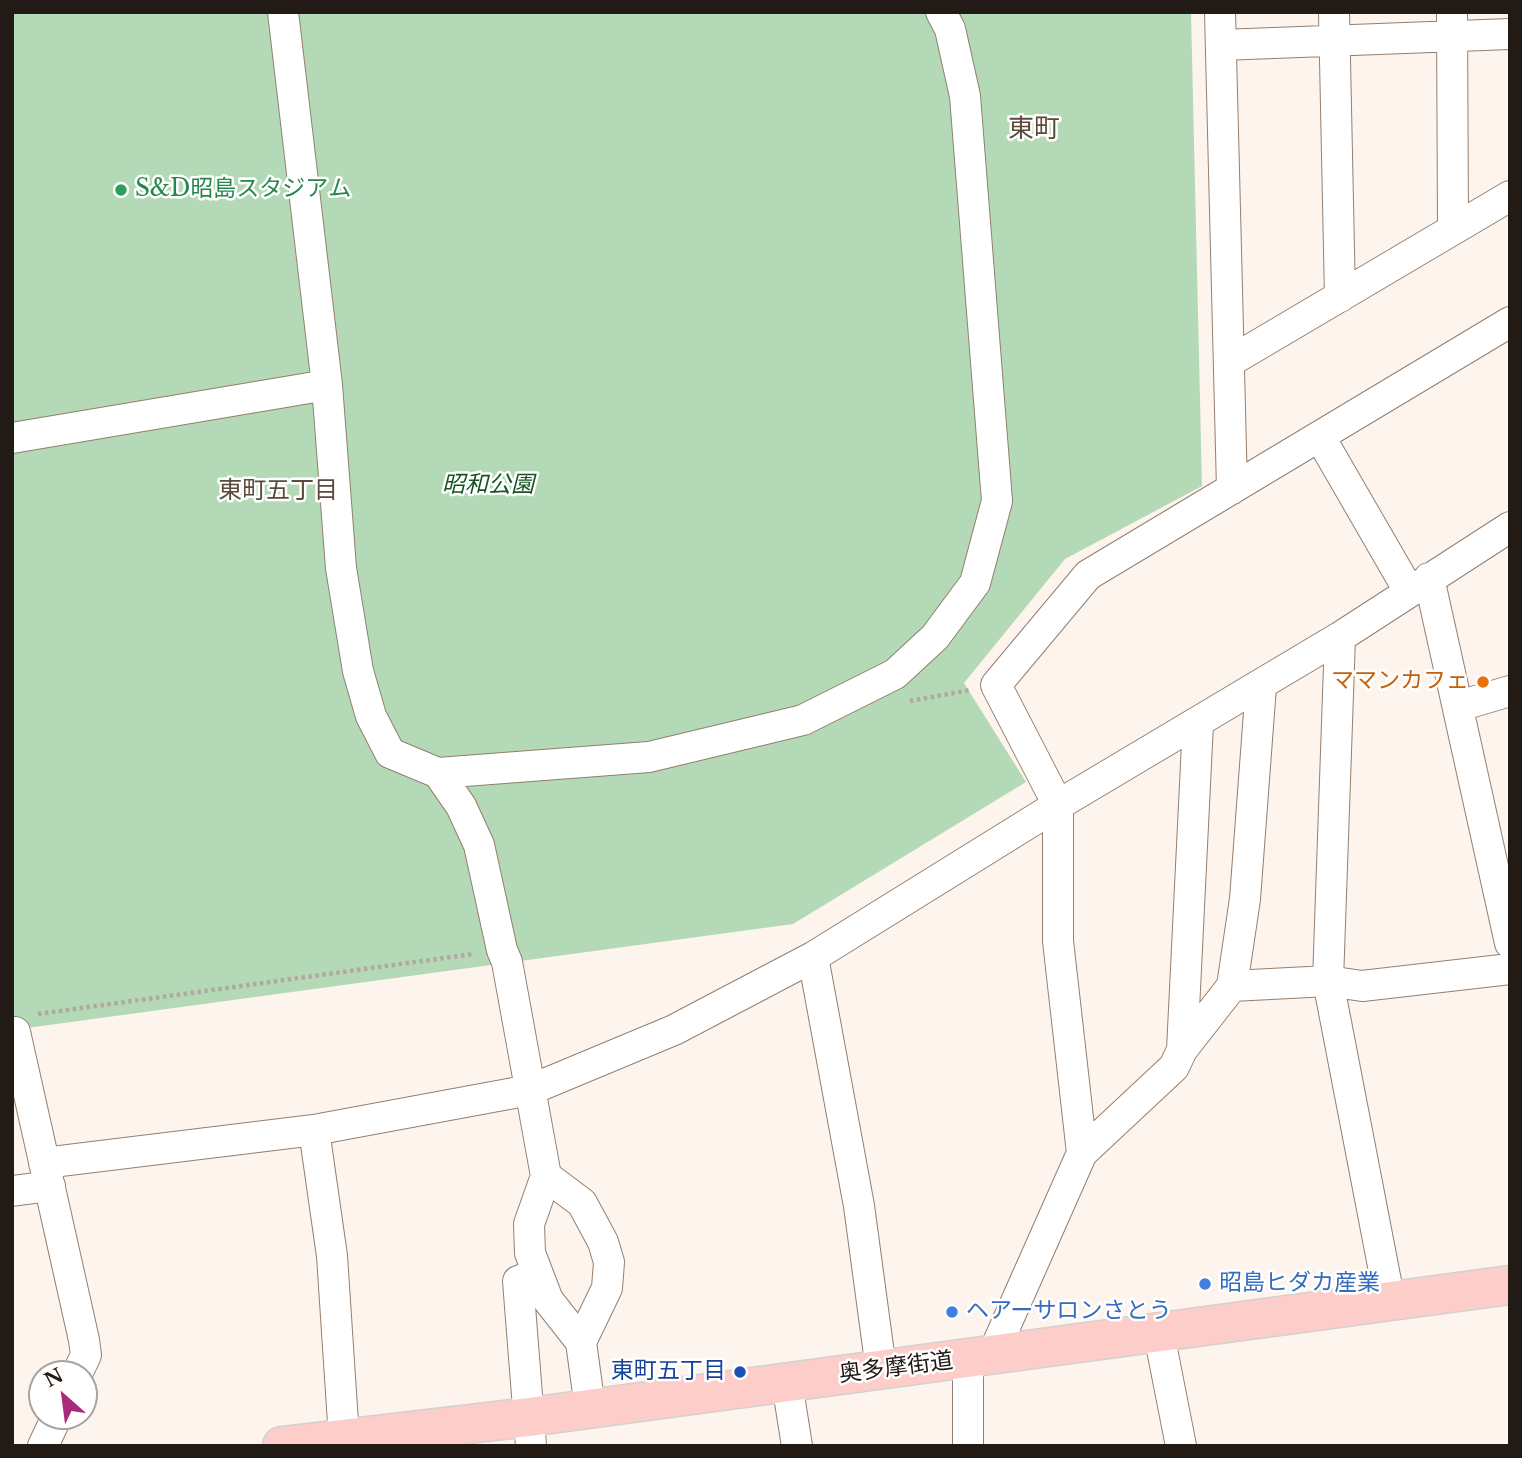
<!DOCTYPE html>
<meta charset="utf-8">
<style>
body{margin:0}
#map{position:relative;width:1522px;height:1458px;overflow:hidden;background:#fdf4ed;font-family:"Libre Baskerville",serif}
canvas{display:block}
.frame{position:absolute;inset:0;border:14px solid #221a14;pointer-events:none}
.north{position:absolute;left:28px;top:1360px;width:70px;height:70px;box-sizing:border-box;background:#fff;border:2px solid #a7a3a1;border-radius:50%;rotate:332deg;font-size:19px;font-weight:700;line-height:28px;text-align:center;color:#221a14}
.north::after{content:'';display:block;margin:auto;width:24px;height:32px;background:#a92b7b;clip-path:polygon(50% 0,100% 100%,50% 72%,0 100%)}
</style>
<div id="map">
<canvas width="1522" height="1458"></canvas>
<div class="frame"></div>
<div class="north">N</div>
</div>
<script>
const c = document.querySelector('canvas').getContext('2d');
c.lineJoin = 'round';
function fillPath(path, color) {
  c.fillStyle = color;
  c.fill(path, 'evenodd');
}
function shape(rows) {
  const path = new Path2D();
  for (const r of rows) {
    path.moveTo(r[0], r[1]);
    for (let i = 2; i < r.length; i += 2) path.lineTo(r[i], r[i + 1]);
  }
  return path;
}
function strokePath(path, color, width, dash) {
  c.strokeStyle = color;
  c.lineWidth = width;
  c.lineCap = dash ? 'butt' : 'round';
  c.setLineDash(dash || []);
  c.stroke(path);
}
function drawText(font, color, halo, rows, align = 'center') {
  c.font = font + ' "Libre Baskerville","Noto Sans JP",serif';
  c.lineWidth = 5;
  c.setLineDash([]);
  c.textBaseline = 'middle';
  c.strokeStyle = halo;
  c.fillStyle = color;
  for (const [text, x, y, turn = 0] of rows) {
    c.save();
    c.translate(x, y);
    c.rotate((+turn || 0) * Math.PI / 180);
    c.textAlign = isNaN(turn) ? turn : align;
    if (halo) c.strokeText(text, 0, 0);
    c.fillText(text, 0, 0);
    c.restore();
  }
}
fillPath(shape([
 [12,12,1191,12,1202,486,1065,559,964,683,1026,782,793,924,12,1030]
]), '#b3d9b6');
const minor = shape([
 [283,12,327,385,341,568,358,671,371,716,390,753,438,773,461,806,479,845,502,950,507,962,546,1176,529,1224,530,1253,548,1300,581,1342,590,1408],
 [1220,12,1232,489],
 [1334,12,1340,297],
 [1452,12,1453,228],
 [1221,45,1510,34],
 [1229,362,1510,196],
 [1320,437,1409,591],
 [12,438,327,385],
 [1429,578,1510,943],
 [1340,637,1328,981,1390,1302],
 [1459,706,1510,691],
 [438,773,649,757,803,720,895,674,935,637,975,583,997,501,965,96,950,29,941,12],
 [813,957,859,1206,881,1369],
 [1232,986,1328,981,1362,986,1510,969],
 [15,1032,84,1340,86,1355,77,1374],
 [1182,1050,1232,986,1245,899,1261,686],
 [314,1130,332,1256,344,1438],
 [1082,1153,1058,941,1058,805,996,685,1088,575,1510,322],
 [44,1163,314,1130,530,1090,674,1030,813,957,1058,805,1340,637,1510,527],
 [546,1176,582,1203,603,1242,609,1262,607,1288,581,1342],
 [12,1191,50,1186],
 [1159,1334,1181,1446],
 [992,1356,1082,1153,1174,1067,1182,1050,1198,723],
 [968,1359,968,1446],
 [787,1383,797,1446],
 [43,1446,57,1416],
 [531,1446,518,1281,537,1274]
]);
const major = shape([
 [282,1446,529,1417,1510,1285]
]);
strokePath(minor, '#937f6f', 32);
strokePath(major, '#d3d1d0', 41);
strokePath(shape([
 [910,701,970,690],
 [38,1014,473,954]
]), '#b1a8a1', 4.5, [3.5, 3.5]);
strokePath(minor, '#fff', 30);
strokePath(major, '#fdcdc9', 38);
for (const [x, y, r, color] of [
 [121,190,7,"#2e9e5b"],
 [1483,682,7,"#e8710a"],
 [1205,1284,7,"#3f7fe0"],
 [952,1312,7,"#3f7fe0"],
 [740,1372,7,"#1a4fb4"]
]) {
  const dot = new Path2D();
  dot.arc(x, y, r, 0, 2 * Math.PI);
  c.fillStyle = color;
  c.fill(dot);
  strokePath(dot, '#fff', 2.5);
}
drawText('23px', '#27864d', '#fff', [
 ["S&D昭島スタジアム",135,190]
], 'left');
drawText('italic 23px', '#155322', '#fff', [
 ["昭和公園",488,486]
]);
drawText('23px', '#c56008', '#fff', [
 ["ママンカフェ",1469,682]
], 'right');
drawText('23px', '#366cbe', '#fff', [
 ["昭島ヒダカ産業",1219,1284],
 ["ヘアーサロンさとう",966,1312]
], 'left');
drawText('23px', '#221a14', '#fff', [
 ["奥多摩街道",896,1368,-7]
]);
drawText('23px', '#164399', '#fff', [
 ["東町五丁目",726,1372]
], 'right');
drawText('24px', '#5c4a3b', '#fff', [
 ["東町五丁目",278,491]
]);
drawText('26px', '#5c4a3b', '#fff', [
 ["東町",1034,130]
]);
</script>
